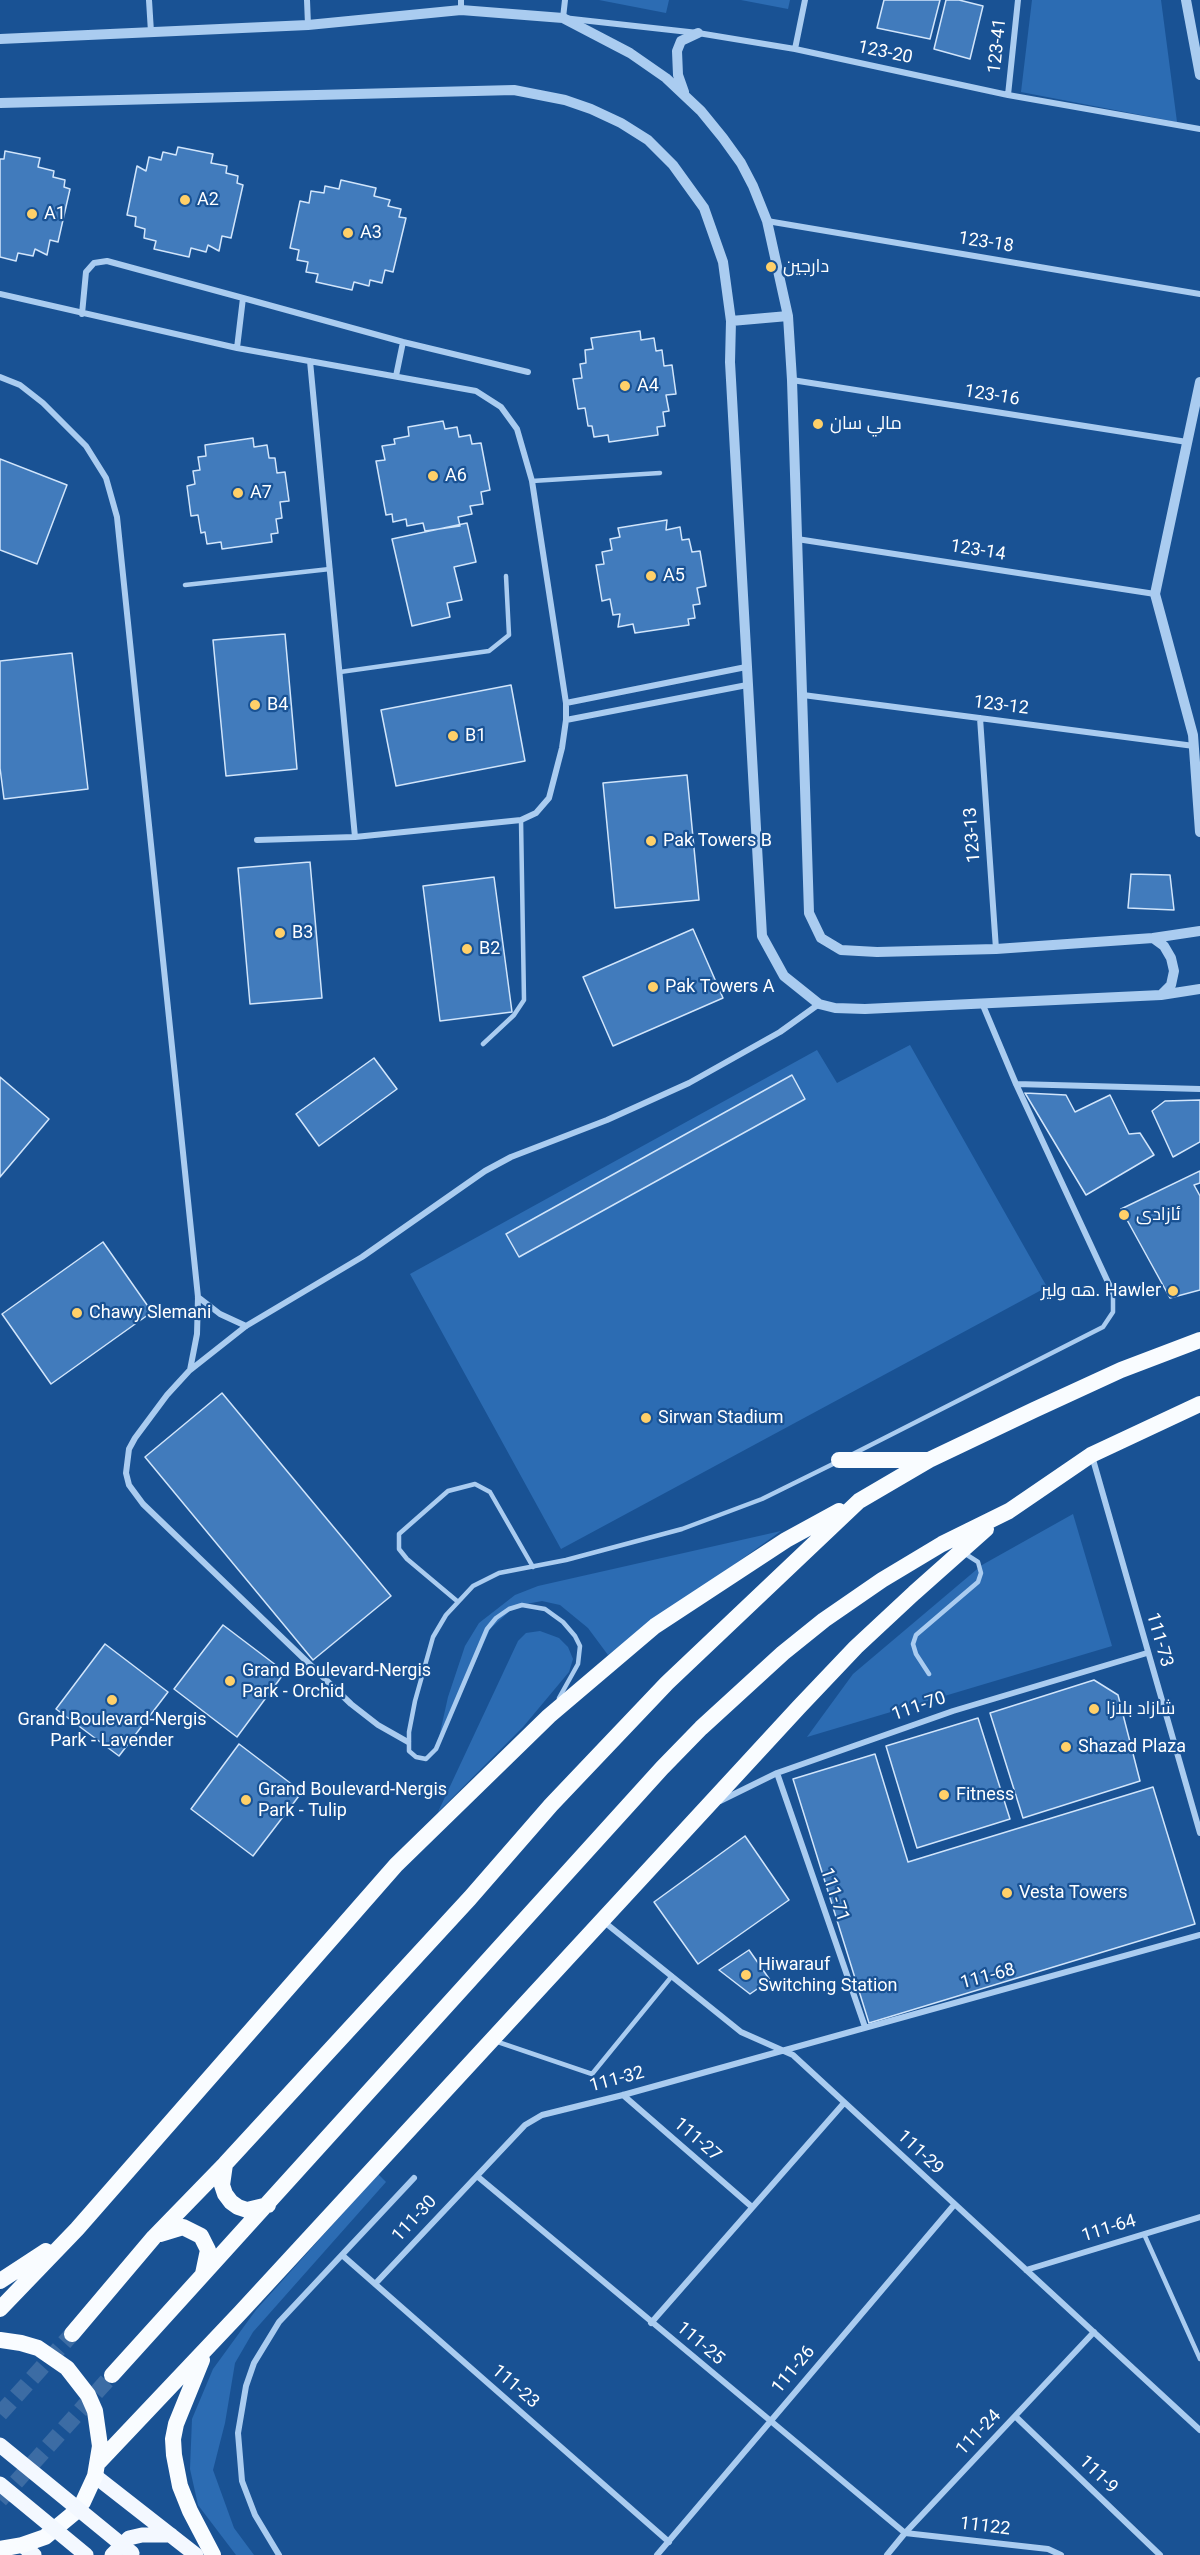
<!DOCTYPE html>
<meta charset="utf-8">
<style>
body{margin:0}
canvas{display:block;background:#195294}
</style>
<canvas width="1200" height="2555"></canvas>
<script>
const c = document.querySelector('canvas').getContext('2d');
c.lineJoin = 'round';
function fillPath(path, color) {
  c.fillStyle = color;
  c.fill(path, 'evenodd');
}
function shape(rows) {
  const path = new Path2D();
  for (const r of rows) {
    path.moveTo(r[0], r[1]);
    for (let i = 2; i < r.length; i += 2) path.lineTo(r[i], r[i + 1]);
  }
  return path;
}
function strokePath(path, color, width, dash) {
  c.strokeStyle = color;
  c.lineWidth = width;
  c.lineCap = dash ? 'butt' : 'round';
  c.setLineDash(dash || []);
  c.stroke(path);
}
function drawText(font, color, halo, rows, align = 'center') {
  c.font = font + ' Roboto,Cairo,sans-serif';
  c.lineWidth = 4.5;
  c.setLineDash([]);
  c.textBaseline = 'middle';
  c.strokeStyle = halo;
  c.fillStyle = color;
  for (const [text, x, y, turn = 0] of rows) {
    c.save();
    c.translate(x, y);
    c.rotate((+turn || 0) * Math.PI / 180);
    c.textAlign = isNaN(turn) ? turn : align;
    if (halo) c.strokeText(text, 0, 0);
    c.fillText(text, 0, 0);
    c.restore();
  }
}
fillPath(shape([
 [599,0,669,0,666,13],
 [741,0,790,0,788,9],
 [1032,0,1161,0,1177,122,1021,92],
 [910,1045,1047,1287,561,1549,410,1274,817,1050,837,1083],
 [1073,1514,1112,1646,807,1737,853,1674,982,1565],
 [781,1531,608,1655,588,1628,560,1605,542,1601,521,1605,512,1609,490,1629,436,1751,448,1697,465,1646,479,1623,515,1595,538,1586],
 [540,1631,559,1638,568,1647,573,1659,569,1672,523,1727,438,1812,518,1641,526,1633],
 [378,2174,386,2182,253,2332,235,2363,225,2423,213,2470,234,2528,254,2555,236,2555,198,2505,190,2469,192,2419,213,2369,256,2310]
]), '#2c6cb3');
const building = shape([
 [884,0,940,0,930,39,877,28,884,0],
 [946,0,959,0,983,6,970,59,934,49,946,0],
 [178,147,213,154,211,163,227,166,226,173,238,176,237,183,243,185,231,238,222,236,219,251,208,245,206,252,191,248,189,257,154,249,156,241,144,238,145,229,135,226,136,217,127,215,137,166,146,171,149,157,161,160,163,152,176,155,178,147],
 [5,151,40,158,38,167,54,171,53,177,65,180,64,187,70,189,58,242,50,240,47,255,35,249,33,256,18,253,16,261,0,257,0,159,4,159,5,151],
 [341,180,376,188,374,196,390,200,388,206,401,209,399,217,406,218,393,272,385,270,382,283,370,280,369,286,354,282,352,290,316,282,318,274,306,272,308,262,297,260,299,250,290,248,300,201,309,203,311,191,324,193,325,186,339,189,341,180],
 [640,331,641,340,654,338,656,351,662,350,664,366,672,365,676,394,666,395,669,411,663,412,665,426,657,427,658,435,609,442,608,435,594,437,592,426,588,426,585,408,578,409,573,379,582,378,580,364,586,363,585,350,593,349,591,338,640,331],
 [443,421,445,429,457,427,459,437,470,435,472,444,481,443,490,490,481,492,483,504,470,506,472,514,458,517,460,526,425,531,423,523,407,526,406,519,393,522,392,514,386,515,376,461,385,460,382,446,395,444,394,439,409,436,408,427,443,421],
 [253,438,254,447,267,445,269,458,275,458,277,473,285,472,289,501,280,502,282,518,276,519,278,533,271,534,272,542,222,549,221,542,207,544,205,532,201,533,198,515,191,516,187,486,195,484,193,471,200,470,198,457,206,456,205,445,253,438],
 [0,459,67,485,37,564,0,550,0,459],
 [667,520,666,530,680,527,682,540,689,539,692,552,700,551,706,586,697,588,700,604,693,605,695,618,688,619,689,625,635,633,633,624,618,627,620,614,613,615,610,599,602,601,596,565,604,564,602,552,612,550,610,539,620,537,618,528,667,520],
 [467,523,476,562,454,567,462,600,447,603,450,617,412,626,392,539,467,523],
 [285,634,297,769,226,776,213,640,285,634],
 [72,653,88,789,4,799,0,768,0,661,72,653],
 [511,685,525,761,396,786,381,710,511,685],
 [687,775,699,900,615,908,603,783,687,775],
 [310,862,322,998,250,1004,238,868,310,862],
 [1131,874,1170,875,1174,910,1128,908,1131,874],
 [494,877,512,1012,440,1021,423,886,494,877],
 [693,929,723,998,613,1046,583,977,693,929],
 [374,1058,397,1089,319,1146,296,1114,374,1058],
 [792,1075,805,1099,519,1257,506,1234,792,1075],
 [0,1077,49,1119,0,1177,0,1077],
 [1025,1093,1066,1095,1075,1112,1110,1095,1129,1134,1140,1133,1154,1155,1086,1195,1025,1093],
 [1200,1100,1200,1142,1173,1157,1152,1111,1165,1101,1200,1100],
 [1200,1171,1200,1183,1194,1185,1200,1196,1200,1290,1170,1298,1121,1209,1200,1171],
 [103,1242,152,1312,51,1384,2,1314,103,1242],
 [222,1393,391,1596,313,1660,145,1457,222,1393],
 [223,1625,285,1672,237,1737,174,1689,223,1625],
 [105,1644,168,1692,119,1756,56,1709,105,1644],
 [1094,1680,1118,1695,1140,1781,1023,1818,990,1713,1094,1680],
 [978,1718,1010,1819,917,1848,886,1746,978,1718],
 [239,1744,302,1792,253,1856,191,1809,239,1744],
 [875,1754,908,1862,1153,1787,1195,1924,869,2023,793,1779,875,1754],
 [745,1836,789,1900,698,1964,654,1902,745,1836],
 [749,1950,770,1980,750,1994,719,1970,749,1950]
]);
fillPath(building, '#417bbc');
strokePath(building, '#d1e5fb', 1.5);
strokePath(shape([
 [0,2414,72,2334],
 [0,2500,112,2375]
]), '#3c6ca4', 16, [16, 8]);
strokePath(shape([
 [532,481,660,473],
 [185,585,330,569],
 [340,672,489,651,509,635,506,576],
 [483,1044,514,1015,524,1000,521,820],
 [853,1454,1103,1327,1113,1312,1113,1293],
 [457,1601,407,1559,399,1549,399,1534,448,1491,475,1484,490,1492,533,1567],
 [929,1674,916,1654,913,1644,916,1635,978,1582,981,1573,978,1562,964,1553],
 [559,1698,578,1664,580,1646,575,1636,563,1622,545,1609,522,1605,509,1609,496,1618,487,1629,436,1749,426,1759,416,1757,409,1751,409,1732,415,1701,433,1637,446,1615,473,1586,499,1573,566,1560,682,1529,762,1499,837,1462],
 [495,2041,592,2074,672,1976],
 [1144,2234,1200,2359]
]), '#aaccf0', 4.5);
strokePath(shape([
 [149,0,151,32],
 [307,0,308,25],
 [461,0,461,10],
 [565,0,563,18,698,33,795,49,1008,95,1200,129],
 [795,49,805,0],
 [1008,95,1018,0],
 [767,221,1200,294],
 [0,294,237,348,476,391,501,407,517,429,532,481,566,703,566,720,562,748,549,798,536,813,521,820,355,837,257,840],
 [82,314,86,272,94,263,107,261,243,298],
 [237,348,243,298,403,342,528,372],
 [310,361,355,837],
 [396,376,403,342],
 [0,377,20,385,43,403,86,446,106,478,117,517,198,1297,197,1334,190,1370],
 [792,380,1187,442],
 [797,539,1155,594],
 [803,695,1194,746],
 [566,703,746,667],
 [980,718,996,949],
 [566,720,747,685],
 [982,1003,1016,1084,1113,1293],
 [1016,1084,1200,1089],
 [198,1297,220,1314,246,1326],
 [1092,1456,1200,1833],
 [408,1742,378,1725,351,1704,143,1504,129,1485,126,1473,129,1449,135,1438,167,1395,189,1371,246,1326,362,1257,485,1171,511,1157,607,1120,689,1083,780,1032,819,1004],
 [777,1773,865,2027],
 [720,1801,777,1773,953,1711,1147,1653],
 [603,1921,741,2032,793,2055,1200,2430],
 [623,2095,752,2207],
 [477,2176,905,2533,1048,2549,1061,2555],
 [342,2255,669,2542],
 [1026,2270,1200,2217],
 [375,2284,525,2125,542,2115,623,2095,1200,1935],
 [651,2323,844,2103],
 [1016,2417,1160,2555],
 [279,2555,255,2515,242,2481,238,2433,246,2386,254,2363,279,2322,414,2178],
 [657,2555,954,2205],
 [887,2555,905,2533,1094,2332]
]), '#aaccf0', 6);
strokePath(shape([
 [1186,0,1200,75],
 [0,39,308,25,461,10,563,18,630,53,666,78,701,111,723,138,741,163,753,186,767,221,788,316,792,380,809,913,821,938,841,950,877,952,996,949,1153,938,1200,931],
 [684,92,678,75,677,51,681,41,698,33],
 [0,103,514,90,565,100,591,109,621,123,648,140,673,165,704,208,723,262,731,321,730,362,762,936,784,976,819,1004,835,1008,865,1009,1161,995,1200,989],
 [731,321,788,316],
 [1200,382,1155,594,1193,735,1200,832],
 [1153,938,1164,946,1171,958,1174,971,1171,985,1161,995]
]), '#aaccf0', 10);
strokePath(shape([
 [95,2476,196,2555],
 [22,2545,34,2555],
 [112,2555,129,2538,142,2535,171,2535]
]), '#f3f8ff', 15);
strokePath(shape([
 [839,1460,928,1460],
 [225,2164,222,2185,225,2194,231,2202,238,2207,247,2210,268,2205],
 [160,2234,183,2227,201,2236,208,2250,203,2274],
 [0,2281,46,2251],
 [0,2309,77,2229,396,1865,549,1716,655,1626,786,1540,839,1511],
 [72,2334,154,2237,225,2164,470,1898,551,1805,667,1683,859,1501,929,1460,1034,1410,1121,1370,1200,1340],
 [0,2340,21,2343,38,2348,67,2368,88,2395,95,2411,100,2446,95,2476,83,2502,74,2513,45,2537,22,2545,0,2549],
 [202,2360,176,2424,173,2439,174,2455,180,2486,190,2511,213,2555],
 [112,2375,662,1768,701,1728,783,1653,824,1620,882,1580,942,1544,1009,1511,1091,1455,1200,1404],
 [98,2463,240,2313,799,1707,856,1647,914,1593,986,1529]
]), '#f9fcff', 16);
strokePath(shape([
 [0,2445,132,2553],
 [0,2484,86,2555]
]), '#f3f8ff', 15);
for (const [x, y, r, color] of [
 [185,200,6,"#ffd069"],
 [32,214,6,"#ffd069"],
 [348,233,6,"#ffd069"],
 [771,267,6,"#ffd069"],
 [625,386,6,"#ffd069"],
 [818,424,6,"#ffd069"],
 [433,476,6,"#ffd069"],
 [238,493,6,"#ffd069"],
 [651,576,6,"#ffd069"],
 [255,705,6,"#ffd069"],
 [453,736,6,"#ffd069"],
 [651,841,6,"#ffd069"],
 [280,933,6,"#ffd069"],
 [467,949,6,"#ffd069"],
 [653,987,6,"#ffd069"],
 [1124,1215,6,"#ffd069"],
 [1173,1291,6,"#ffd069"],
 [77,1313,6,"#ffd069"],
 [646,1418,6,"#ffd069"],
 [230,1681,6,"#ffd069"],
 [112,1700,6,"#ffd069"],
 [1094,1709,6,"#ffd069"],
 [1066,1747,6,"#ffd069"],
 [944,1795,6,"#ffd069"],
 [246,1800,6,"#ffd069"],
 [1007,1893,6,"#ffd069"],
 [746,1975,6,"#ffd069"]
]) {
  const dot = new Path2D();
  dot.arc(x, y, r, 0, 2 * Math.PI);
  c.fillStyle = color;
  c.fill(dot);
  strokePath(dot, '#195294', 2);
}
drawText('18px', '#fff', '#195294', [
 ["123-41",998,46,-84],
 ["123-20",885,53,12],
 ["123-18",986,243,9],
 ["123-16",992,396,9],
 ["123-14",978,551,9],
 ["123-12",1001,706,7],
 ["123-13",973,835,-94],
 ["111-73",1159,1640,74],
 ["111-70",919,1707,-19],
 ["111-71",834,1895,71],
 ["111-68",988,1977,-15],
 ["111-32",617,2080,-15],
 ["111-27",697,2140,41],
 ["111-29",920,2153,43],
 ["111-30",415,2219,-47],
 ["111-64",1109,2229,-17],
 ["111-25",700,2344,40],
 ["111-26",794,2370,-50],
 ["111-23",515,2387,41],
 ["111-24",979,2433,-46],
 ["111-9",1098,2475,44],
 ["11122",985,2527,7]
]);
drawText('18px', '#fff', '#195294', [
 ["A2",197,200],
 ["A1",44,214],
 ["A3",360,233],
 ["دارجين",783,267],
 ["A4",637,386],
 ["مالي سان",830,424],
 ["A6",445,476],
 ["A7",250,493],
 ["A5",663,576],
 ["B4",267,705],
 ["B1",465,736],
 ["Pak Towers B",663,841],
 ["B3",292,933],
 ["B2",479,949],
 ["Pak Towers A",665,987],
 ["ئازادی",1136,1215],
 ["هه ولير. Hawler",1161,1291,"right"],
 ["Chawy Slemani",89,1313],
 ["Sirwan Stadium",658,1418],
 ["Grand Boulevard-Nergis",242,1671],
 ["Park - Orchid",242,1692],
 ["شازاد بلازا",1106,1709],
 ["Grand Boulevard-Nergis",112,1720,"center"],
 ["Park - Lavender",112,1741,"center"],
 ["Shazad Plaza",1078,1747],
 ["Grand Boulevard-Nergis",258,1790],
 ["Park - Tulip",258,1811],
 ["Fitness",956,1795],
 ["Vesta Towers",1019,1893],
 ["Hiwarauf",758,1965],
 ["Switching Station",758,1986]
], 'left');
</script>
